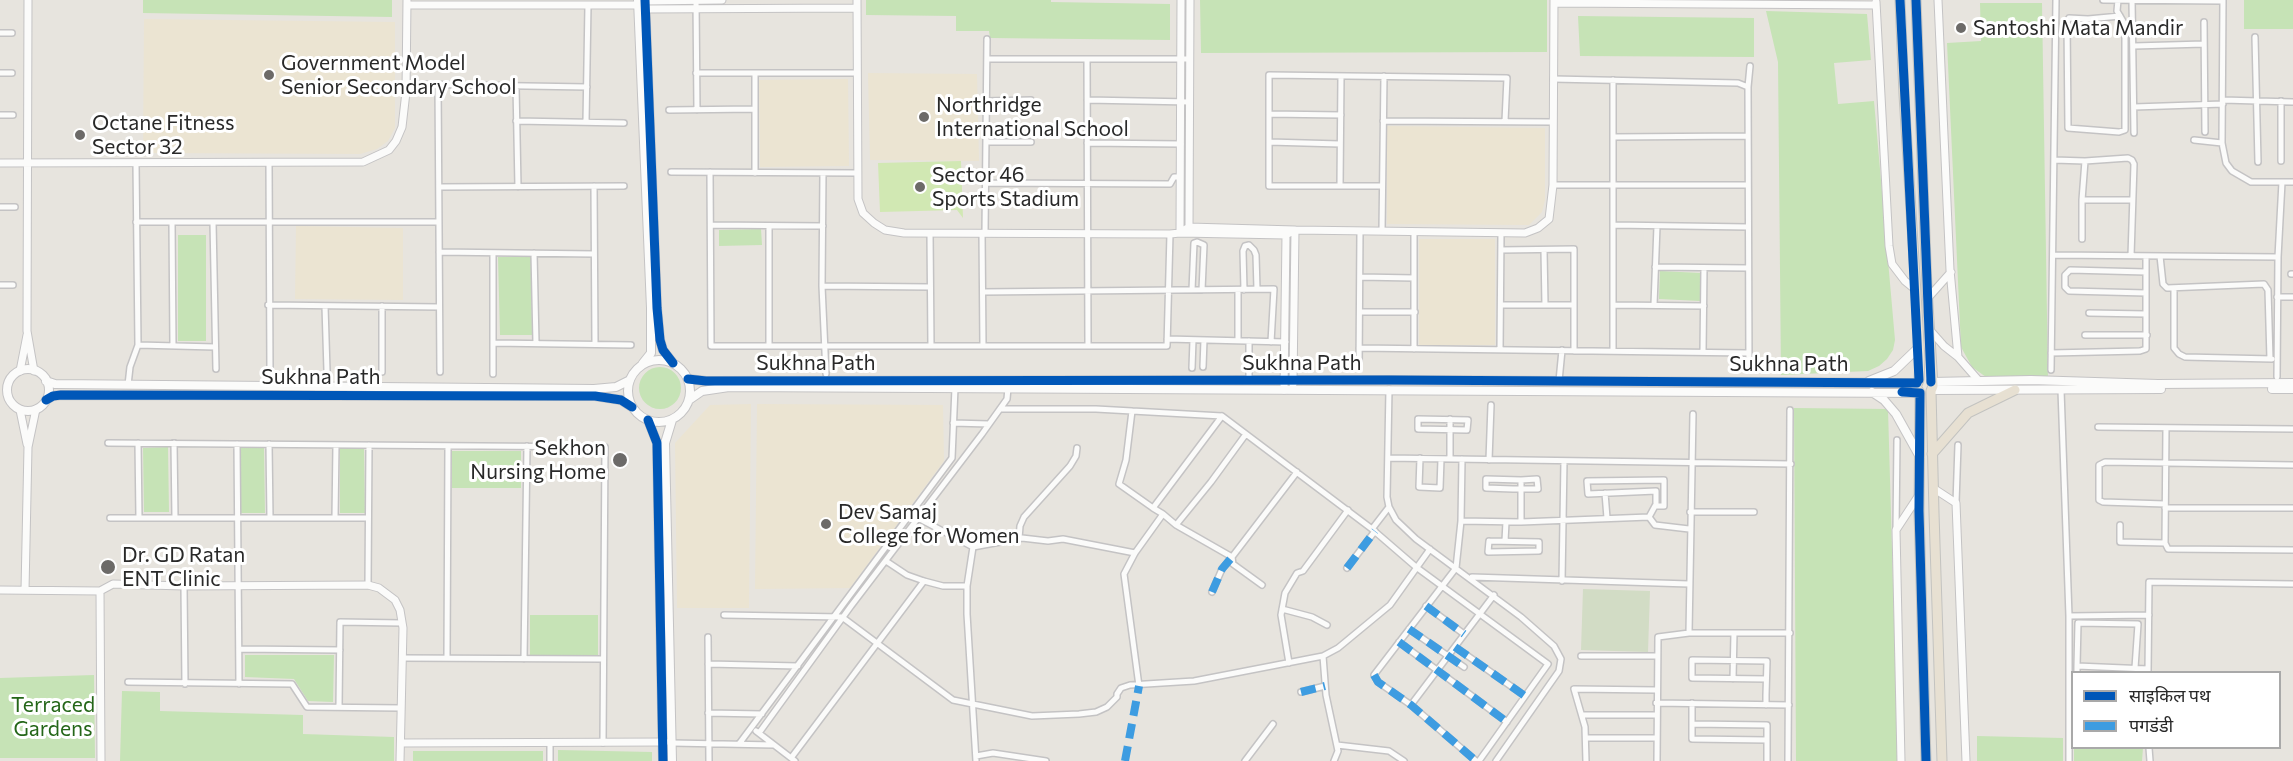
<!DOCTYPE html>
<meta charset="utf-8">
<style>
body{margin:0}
#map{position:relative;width:2293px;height:761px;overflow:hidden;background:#e7e4de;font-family:Commissioner,"Noto Sans Devanagari",sans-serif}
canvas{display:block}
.legend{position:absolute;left:2071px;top:671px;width:210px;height:78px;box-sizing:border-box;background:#fff;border:2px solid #a9a9a9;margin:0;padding:8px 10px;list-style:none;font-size:18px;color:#292929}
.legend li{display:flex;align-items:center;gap:12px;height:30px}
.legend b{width:30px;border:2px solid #a9a9a9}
</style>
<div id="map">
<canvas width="2293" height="761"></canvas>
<ul class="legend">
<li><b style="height:8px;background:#0057b8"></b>साइकिल पथ</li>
<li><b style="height:8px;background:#3d9ce1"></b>पगडंडी</li>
</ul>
</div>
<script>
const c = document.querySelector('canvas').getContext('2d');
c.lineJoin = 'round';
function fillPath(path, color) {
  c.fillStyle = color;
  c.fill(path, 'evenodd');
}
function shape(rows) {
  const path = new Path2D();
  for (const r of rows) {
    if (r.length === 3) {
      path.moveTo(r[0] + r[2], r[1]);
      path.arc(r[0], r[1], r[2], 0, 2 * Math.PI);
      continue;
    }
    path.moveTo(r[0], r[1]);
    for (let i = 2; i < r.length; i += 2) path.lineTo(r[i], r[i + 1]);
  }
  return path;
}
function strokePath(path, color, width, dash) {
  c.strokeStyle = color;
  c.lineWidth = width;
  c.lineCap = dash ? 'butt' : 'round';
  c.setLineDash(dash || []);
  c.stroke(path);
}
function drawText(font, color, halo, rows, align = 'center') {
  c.font = font + ' Commissioner,sans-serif';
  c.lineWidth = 6;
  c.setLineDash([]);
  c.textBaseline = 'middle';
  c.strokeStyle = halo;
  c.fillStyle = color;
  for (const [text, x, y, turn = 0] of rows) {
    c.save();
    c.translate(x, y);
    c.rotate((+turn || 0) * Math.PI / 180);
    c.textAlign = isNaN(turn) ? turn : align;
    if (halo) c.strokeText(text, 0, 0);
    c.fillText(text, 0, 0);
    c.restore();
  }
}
fillPath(shape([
 [144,19,395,22,395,128,388,141,377,149,360,154,143,153],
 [868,73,977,74,979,161,870,160],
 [848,79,849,166,760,167,759,80],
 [1387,126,1545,128,1545,200,1542,212,1529,225,1387,224],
 [296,226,403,228,403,300,295,299],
 [1419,239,1495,239,1495,345,1419,345],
 [751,404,749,608,677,608,675,443,710,405],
 [757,404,943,405,944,461,850,588,755,589]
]), '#ebe4d2');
fillPath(shape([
 [143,0,392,0,392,17,143,13],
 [866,0,1051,0,1051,2,1170,4,1170,40,990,38,989,31,956,31,956,16,866,15],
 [1200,0,1547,0,1547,52,1201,53],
 [2244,0,2293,0,2293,29,2244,29],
 [1980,3,2042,3,2048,378,1986,377,1972,367,1961,347,1947,43,1981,41],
 [1766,11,1867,14,1871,60,1834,63,1838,104,1874,101,1895,340,1893,350,1887,359,1879,366,1868,371,1781,375,1778,62],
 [1578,16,1754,18,1754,57,1580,56],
 [761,229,762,245,719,246,719,230],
 [178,235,206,235,206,341,178,341],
 [498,257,531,257,532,335,500,335],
 [1660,271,1701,273,1700,301,1659,299],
 [660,388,21],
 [1794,408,1888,409,1898,761,1796,761],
 [168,447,169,512,144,512,143,448],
 [239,448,264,448,265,513,240,513],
 [340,448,364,448,365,513,340,513],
 [452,451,521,451,521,488,452,488],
 [530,615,598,615,598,655,530,655],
 [245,655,334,655,333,702,308,701,294,679,245,677],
 [94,675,95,758,0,758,0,678],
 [122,691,160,692,160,711,303,715,303,734,394,737,394,761,120,761],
 [1977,736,2063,738,2063,761,1977,761],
 [2074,748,2143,748,2142,761,2074,761],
 [558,750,652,752,652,761,558,761],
 [413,751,543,751,543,761,413,761]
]), '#c6e3b6');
fillPath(shape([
 [1583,589,1650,591,1648,652,1581,650]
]), '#d2dcc5');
fillPath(shape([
 [961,161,963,218,957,210,880,212,878,163]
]), '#d1e8b3');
const minor = shape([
 [696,0,697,110],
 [2103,0,2223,1],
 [2118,0,2117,11,2120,16,2124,23,2125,26,2125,130,2119,132,2068,128,2067,22,2069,18,2088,19,2120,16],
 [2132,0,2134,133],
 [2223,0,2222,143,2226,163,2232,171,2251,182,2293,182],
 [2204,22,2205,132],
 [0,33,12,33],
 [2255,37,2258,162],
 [2134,46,2204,44],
 [987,59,1190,59],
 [1087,59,1088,346],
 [0,73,12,73],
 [696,73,857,73],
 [755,73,755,173],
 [1553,79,1738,83,1748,87,1749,369],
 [1613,80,1613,351],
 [406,84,587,87],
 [438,84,440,372],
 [516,86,518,187],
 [1748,87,1750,66],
 [1087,100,1190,102],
 [2223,100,2293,102],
 [986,101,1031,100],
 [2134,107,2223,104],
 [669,110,755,109],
 [1269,114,1341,115],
 [0,115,13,115],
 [516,121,624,123],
 [1383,121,1553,122],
 [586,122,588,5],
 [1613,137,1747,136],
 [2194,140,2222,143],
 [986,142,1031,142],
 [1269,142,1340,144],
 [1087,143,1181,144],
 [2054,160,2085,161,2128,158,2132,160,2134,164,2131,256],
 [2085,161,2082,200,2132,200],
 [2281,161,2281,101],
 [269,162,270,372],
 [671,172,858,173],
 [710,172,711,346,1167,346,1170,234],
 [823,173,822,286,826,374],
 [986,183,1170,184,1174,177,1180,177],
 [1553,185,1748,185],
 [594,186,595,343],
 [1340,186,1341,76],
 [1382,186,1269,186,1269,75,1507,78,1505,121],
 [439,187,624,186],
 [0,207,15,207],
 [136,222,439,222],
 [172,222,173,346],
 [213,222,216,369],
 [711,225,823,226],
 [1613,225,1748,227],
 [1382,231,1384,76],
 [1414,232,1414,349],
 [930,233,931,346],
 [982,233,983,346],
 [985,233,987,39],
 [2082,239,2082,200],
 [1501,250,1574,249,1574,351],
 [1544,250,1545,305],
 [439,252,594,254],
 [493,253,493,374],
 [534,253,536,343],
 [2053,255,2278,257],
 [2160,256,2163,284,2167,288,2264,284,2268,290,2270,359],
 [1655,267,1748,268],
 [2291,274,2293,274],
 [1360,277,1414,278],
 [0,285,13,285],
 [822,286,930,287],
 [2174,288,2174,348,2179,354,2185,357,2272,359],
 [1192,290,1194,243,1197,242,1204,245,1202,290],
 [1244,290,1243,251,1245,246,1249,245,1254,250,1256,255,1257,289],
 [983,292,1274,289,1271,342],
 [2146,293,2069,291,2065,287,2065,275,2070,270,2146,272],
 [2277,297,2293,297],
 [268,305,439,307],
 [1501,305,1574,305],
 [1613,305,1704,306],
 [1654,305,1657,226],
 [325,306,327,371],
 [382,306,382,372],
 [1360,312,1415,312],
 [2089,313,2146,314],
 [2085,335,2147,335],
 [1167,339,1286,342],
 [1238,340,1238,290],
 [493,343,631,345],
 [138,345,215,347],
 [769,346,769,226],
 [1359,348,1748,353],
 [1500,350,1501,233],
 [1703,352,1704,268],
 [2051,353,2140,351,2146,349,2146,256],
 [1203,367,1204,340],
 [1192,368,1193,340],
 [1359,369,1360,231],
 [2051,370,2056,0],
 [1249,376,1249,341],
 [2277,377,2278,257,2282,182],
 [1559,381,1562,350],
 [128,385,130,367,138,345,136,163],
 [1389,389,1387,497,1389,507,1396,520,1416,539,1521,617,1554,646,1561,659,1559,671,1496,761],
 [2061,390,2069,616],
 [1000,409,1096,409,1222,416,1372,529,1389,507],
 [1132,411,1126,460,1119,484,1153,508],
 [1418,419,1468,420,1467,430,1418,429,1418,419],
 [953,423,989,424],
 [2098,427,2293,429],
 [2166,428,2165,543,2168,549,2293,550],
 [108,443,605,447,603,743],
 [138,443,139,518],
 [174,443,175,518],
 [237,444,239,684],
 [269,444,270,518],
 [1388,458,1791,464],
 [1420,458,1419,487,1440,488,1441,459],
 [1450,459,1450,419],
 [1462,459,1461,521,1456,568,1374,675,1378,682,1411,705,1476,761],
 [1489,460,1491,405],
 [1605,493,1607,518],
 [1956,503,1958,445],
 [2165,504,2103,502,2099,500,2099,465,2105,462,2293,465],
 [2165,508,2293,508],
 [1690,512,1754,512],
 [1163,514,1176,525,1211,482,1246,434],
 [1649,517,1655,506,1656,505,1656,491,1588,494,1587,481,1664,480,1664,506,1655,506],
 [1649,517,1655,525,1689,529],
 [110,518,368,518],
 [335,518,336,445],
 [918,518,973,547,1022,538,1048,541,1063,539,1135,553],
 [1461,521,1521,522,1649,517],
 [1521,522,1521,480,1537,479,1538,489,1513,489,1486,488,1486,479,1521,480],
 [1176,525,1232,557,1297,472],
 [2120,525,2120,542,2165,543],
 [1372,529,1416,567,1548,664,1479,761],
 [1896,530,1897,440],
 [1019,539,1020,526,1024,517,1070,466,1076,456,1077,448],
 [1489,541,1539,542,1539,551,1488,552,1489,541],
 [1505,541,1506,522],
 [973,547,967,586,967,614,976,761],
 [1232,557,1233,564,1262,585],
 [886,561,907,575,924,581,943,586,967,586],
 [1347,568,1375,531],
 [1472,577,1689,584],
 [1562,581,1564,461],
 [368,585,369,445],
 [184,586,185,684],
 [1212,592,1222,569,1232,557],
 [1426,606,1464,634],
 [1282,609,1312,617,1327,625],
 [724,615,842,617,953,700,1032,716,1079,714,1096,712,1107,707,1117,697,1117,694,1121,688,1130,685,1194,681,1323,656,1338,648,1390,605,1430,549],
 [1409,629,1464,667],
 [1689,633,1693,414],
 [708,637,709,761],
 [1399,642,1507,722],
 [1455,647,1525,696],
 [239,649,340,650],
 [1323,656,1326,695,1338,751,1334,761],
 [1581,656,1656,656],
 [402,658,603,659],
 [447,658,448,446],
 [524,659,527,446],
 [1289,663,1281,615,1285,593,1297,573,1303,571,1348,510],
 [708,664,798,666],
 [2077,666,2078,623,2138,624,2135,668],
 [2077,672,2077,666,2148,669],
 [2148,672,2149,582,2293,584],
 [1733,679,1734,633],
 [128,682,292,684,307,707,401,708],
 [1139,686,1124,574,1135,553,1163,514,1153,508,1222,416],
 [1301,692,1325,686],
 [1656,703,1789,705],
 [1692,703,1692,739,1767,740],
 [1411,705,1494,595],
 [1766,705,1766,695,1767,661,1692,660,1692,678,1766,679],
 [339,707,340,622,402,623],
 [708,713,762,714],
 [1582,715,1656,715],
 [1692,724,1767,725,1767,761],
 [756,731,795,761],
 [759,733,851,606,982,434,1007,399,1008,388],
 [1586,738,1657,738],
 [550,743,550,761],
 [672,743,774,745],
 [739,744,952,458,955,388],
 [1337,745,1389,751,1404,761],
 [2149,748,2150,761],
 [976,756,993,753,1046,761],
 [791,758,924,581],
 [1245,761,1273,724],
 [1586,761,1585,727,1574,689,1656,690],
 [1657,761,1658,637,1689,633,1790,633],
 [1788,761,1790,410],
 [2069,761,2069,616,2149,615]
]);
const tertiary = shape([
 [28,0,27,331,34,371],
 [857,0,858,199,863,213,874,223,885,230,904,233,1170,234,1180,233,1189,227,1295,230,1293,384],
 [1181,0,1180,233,1286,235,1295,230,1525,233,1538,228,1549,219,1553,185,1554,0],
 [1938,0,1950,270,1958,357,1979,381],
 [645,1,722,0],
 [1876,2,1889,246,1892,264,1905,281,1916,290],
 [1554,3,1876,5],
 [407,5,638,5],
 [645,9,857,8],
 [0,163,363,162,389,150,396,141,402,127,406,92,407,0],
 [1189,227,1190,0],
 [1927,299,1951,272],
 [1929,329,1944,346,1958,357],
 [20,371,27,335],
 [1284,390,1286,235],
 [20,410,27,444],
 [1933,488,1956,503,1966,761],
 [0,590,100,591,113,584,184,586,368,585,379,588,395,600,400,610,403,628,400,761],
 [25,590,28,447,36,409],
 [100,591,101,761],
 [401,743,665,742],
 [1901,761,1896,530,1919,495]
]);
const secondary = shape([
 [638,0,651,308,651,353,643,363],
 [645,0,657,308,660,340,663,350,673,363],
 [659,391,31],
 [28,390,21],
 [688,379,706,381,1389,380,1917,383],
 [46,381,55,384,594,389,616,387,630,380],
 [1869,381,1894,371,1919,347],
 [1931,382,2031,380,2158,384,2293,383],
 [2272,389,2293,389],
 [1932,390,2161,389],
 [1872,392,1884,400,1896,414,1920,457],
 [46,400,53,396,61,395,595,396,621,400,632,407],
 [689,400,702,391,729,387,1920,393],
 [648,420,657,443,663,761],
 [672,420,665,443,672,761]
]);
const trunk = shape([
 [1900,0,1904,95,1920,359,1919,380,1916,387,1920,393,1919,511,1926,761],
 [1916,0,1927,288,1933,386,1931,391,1934,513,1942,761],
 [1932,454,1968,413,2015,390]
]);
strokePath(minor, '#c4c3c4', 8);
strokePath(tertiary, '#c4c3c4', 9);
strokePath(secondary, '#c4c3c4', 10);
strokePath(trunk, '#c3c3c0', 11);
strokePath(minor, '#fbfbfa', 5);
strokePath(tertiary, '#fbfbfa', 7);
strokePath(secondary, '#fbfbfa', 8);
strokePath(trunk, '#e7e0d2', 9);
strokePath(shape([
 [1347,568,1375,531],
 [1212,592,1222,569,1232,557],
 [1426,606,1464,634],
 [1409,629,1464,667],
 [1399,642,1507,722],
 [1455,647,1525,696],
 [1374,675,1378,682,1411,705,1476,761],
 [1301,692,1325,686],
 [1125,761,1139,686]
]), '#3d9ce1', 8, [15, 8]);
strokePath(shape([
 [645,0,657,308,660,340,663,350,673,363],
 [1900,0,1919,380],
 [1916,0,1931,382],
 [688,379,706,381,1389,380,1917,383],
 [1902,392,1920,393,1919,511,1926,761],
 [46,400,53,396,61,395,595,396,621,400,632,407],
 [648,420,657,443,663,761]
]), '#0057b8', 9);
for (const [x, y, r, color] of [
 [1961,28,6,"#6c6a68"],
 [269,75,6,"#6c6a68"],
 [924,117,6,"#6c6a68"],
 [80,135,6,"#6c6a68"],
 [920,187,6,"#6c6a68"],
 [620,460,8,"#6c6a68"],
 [826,524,6,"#6c6a68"],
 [108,567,8,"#6c6a68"]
]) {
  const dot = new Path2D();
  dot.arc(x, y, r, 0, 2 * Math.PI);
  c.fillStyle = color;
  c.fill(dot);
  strokePath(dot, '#fff', 2);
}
drawText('21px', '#292929', '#fff', [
 ["Santoshi Mata Mandir",1973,28],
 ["Government Model",281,63],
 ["Senior Secondary School",281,87],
 ["Northridge",936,105],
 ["International School",936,129],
 ["Octane Fitness",92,123],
 ["Sector 32",92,147],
 ["Sector 46",932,175],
 ["Sports Stadium",932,199],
 ["Sekhon",606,448,"right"],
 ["Nursing Home",606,472,"right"],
 ["Dev Samaj",838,512],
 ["College for Women",838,536],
 ["Dr. GD Ratan",122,555],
 ["ENT Clinic",122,579]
], 'left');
drawText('21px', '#292929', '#fff', [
 ["Sukhna Path",816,363],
 ["Sukhna Path",1302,363],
 ["Sukhna Path",1789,364],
 ["Sukhna Path",321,377]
]);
drawText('21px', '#246618', '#fff', [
 ["Terraced",53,705],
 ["Gardens",53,729]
]);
</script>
